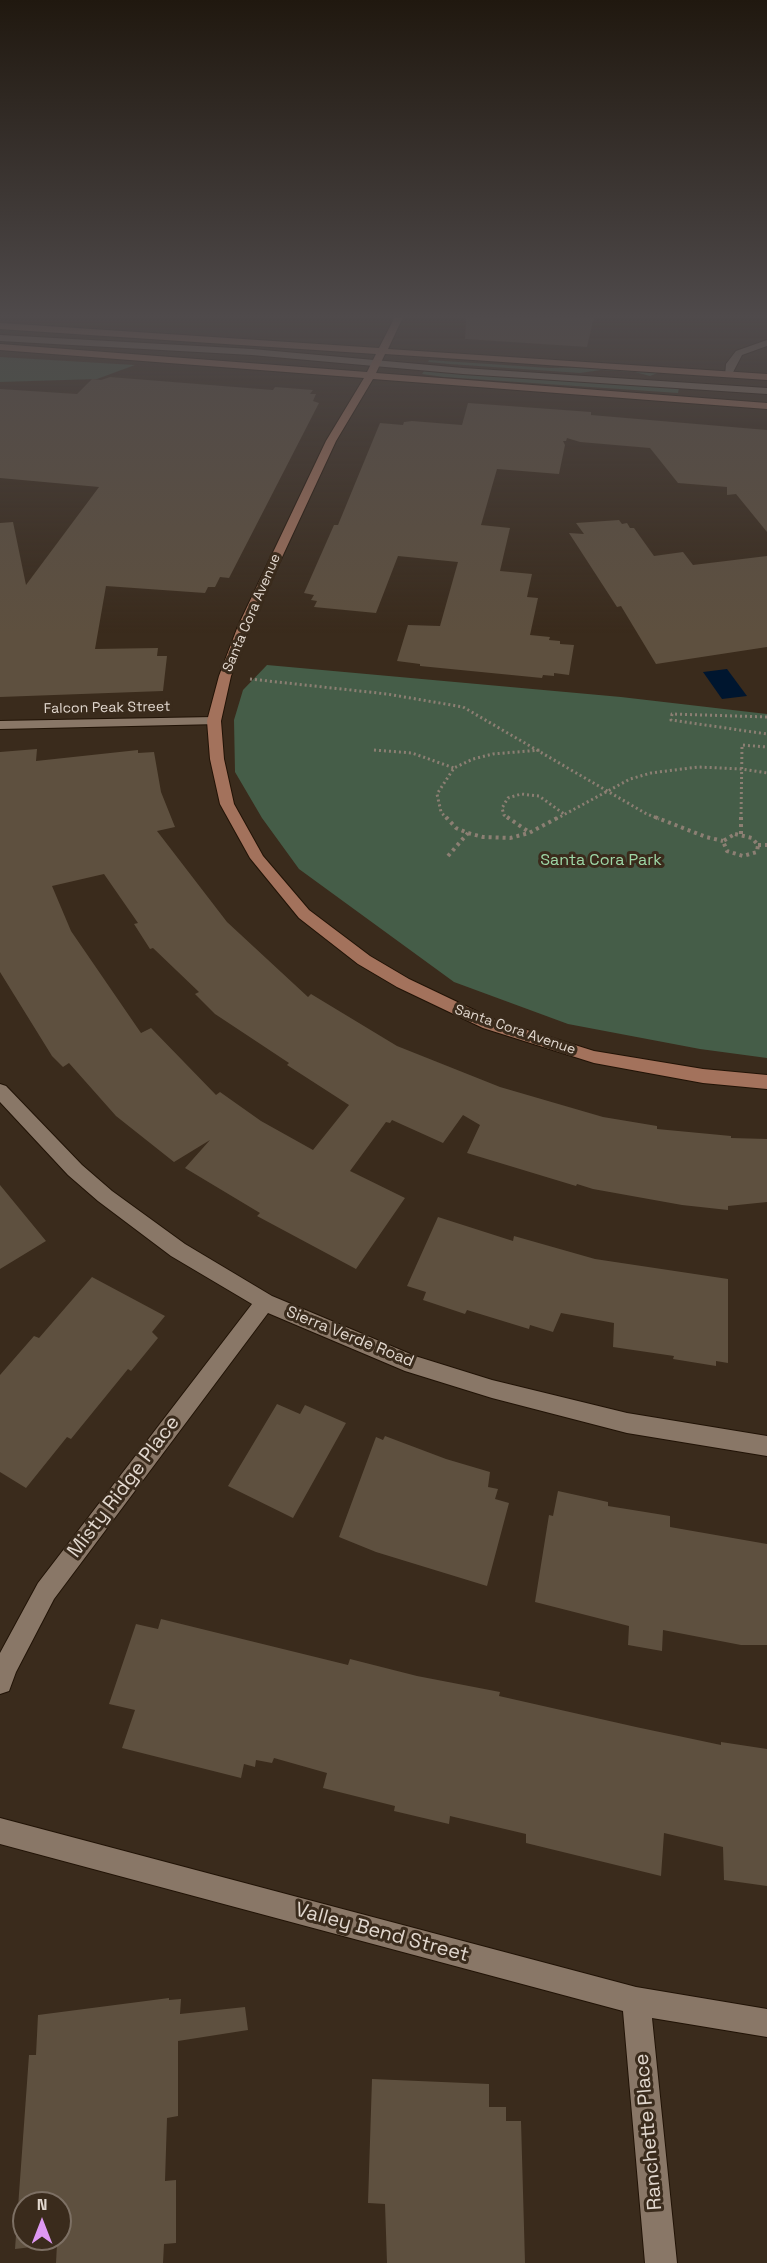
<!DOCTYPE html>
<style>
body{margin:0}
#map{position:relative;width:767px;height:2263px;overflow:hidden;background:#3a2b1c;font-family:"Space Grotesk",sans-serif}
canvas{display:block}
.north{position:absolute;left:12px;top:2191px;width:60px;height:60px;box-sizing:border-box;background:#3a2b1c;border:2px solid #7d7064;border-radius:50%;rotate:0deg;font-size:16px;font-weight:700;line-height:24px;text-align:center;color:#e2d8cf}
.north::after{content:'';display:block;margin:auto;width:21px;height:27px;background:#de98f3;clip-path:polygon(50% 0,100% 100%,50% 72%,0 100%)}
</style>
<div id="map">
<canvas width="767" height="2263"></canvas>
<div class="north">N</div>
</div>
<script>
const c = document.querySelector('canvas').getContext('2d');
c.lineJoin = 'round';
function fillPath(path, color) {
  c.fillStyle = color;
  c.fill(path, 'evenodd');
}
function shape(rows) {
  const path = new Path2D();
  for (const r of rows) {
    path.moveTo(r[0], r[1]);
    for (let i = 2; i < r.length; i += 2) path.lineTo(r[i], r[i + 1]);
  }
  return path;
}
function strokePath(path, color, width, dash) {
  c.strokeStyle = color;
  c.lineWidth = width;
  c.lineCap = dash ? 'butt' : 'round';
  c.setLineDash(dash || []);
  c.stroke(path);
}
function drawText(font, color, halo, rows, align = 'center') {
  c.font = font + ' "Space Grotesk",sans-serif';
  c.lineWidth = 6;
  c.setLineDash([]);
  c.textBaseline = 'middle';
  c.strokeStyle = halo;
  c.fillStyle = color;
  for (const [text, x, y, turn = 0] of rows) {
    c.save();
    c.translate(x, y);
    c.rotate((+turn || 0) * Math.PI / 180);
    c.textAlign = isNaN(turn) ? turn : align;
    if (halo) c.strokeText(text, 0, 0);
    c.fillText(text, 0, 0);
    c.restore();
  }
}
fillPath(shape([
 [0,357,135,365,97,379,0,382],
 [429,360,550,368,590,367,660,372,650,376,635,372,601,370,580,373,449,364,428,362],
 [424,371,679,388,678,393,444,377,422,374],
 [267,665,621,697,767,714,767,1058,700,1049,568,1024,454,982,299,869,262,818,235,772,234,720,243,690]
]), '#455d48');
fillPath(shape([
 [727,669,747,696,722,699,703,672]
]), '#00162f');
fillPath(shape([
 [466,317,594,317,587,347,465,339],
 [110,377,273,390,275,387,313,390,310,394,316,394,313,401,319,403,229,578,220,577,215,587,208,587,205,593,106,586,95,649,158,648,157,656,167,656,163,691,0,697,0,523,13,522,26,585,99,487,0,478,0,389,77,394,92,379,101,380],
 [468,403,591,412,591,415,767,430,767,532,736,494,727,495,727,487,678,483,650,448,580,442,567,438,566,441,563,441,565,445,559,474,497,469,481,525,510,528,500,571,532,574,527,597,538,598,530,635,550,637,549,640,560,641,560,644,574,645,569,675,554,673,554,676,543,675,542,678,420,666,420,664,397,661,408,625,440,626,458,562,398,556,376,613,314,607,317,601,311,600,314,595,304,593,334,525,338,525,380,423,403,425,404,422,412,421,462,425],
 [619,520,622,524,627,523,630,528,634,528,654,556,683,552,693,565,767,556,767,647,656,664,621,606,617,607,569,533,584,534,576,523],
 [37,749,36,761,138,750,138,753,154,752,161,792,175,827,157,831,227,922,308,997,311,994,397,1046,500,1087,603,1117,657,1126,657,1129,731,1136,731,1138,767,1139,767,1202,728,1206,728,1210,682,1205,593,1189,577,1184,576,1186,467,1153,480,1125,463,1115,443,1143,392,1120,390,1123,386,1122,350,1171,405,1198,356,1269,257,1216,260,1213,185,1168,210,1140,174,1162,116,1116,69,1063,63,1067,52,1056,0,972,0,752],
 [104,874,138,923,134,924,150,949,153,948,199,992,195,994,215,1014,289,1063,287,1065,349,1105,313,1150,261,1121,220,1092,216,1095,151,1028,141,1033,71,931,52,886],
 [0,1185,46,1241,0,1269],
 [438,1217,513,1241,514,1236,595,1259,728,1279,728,1363,716,1361,716,1366,673,1359,674,1356,613,1347,614,1323,561,1313,553,1332,530,1325,529,1329,467,1310,465,1314,423,1300,426,1292,407,1286],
 [92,1277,165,1316,152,1332,158,1338,131,1371,128,1369,71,1439,67,1437,26,1488,0,1472,0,1375,34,1336,39,1338],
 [277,1404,300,1414,305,1405,346,1423,293,1518,228,1486],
 [385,1436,446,1459,490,1472,488,1487,498,1489,495,1499,509,1503,487,1586,376,1552,339,1537,376,1437,383,1440],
 [558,1491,608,1502,608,1506,670,1516,670,1527,767,1544,767,1645,741,1645,663,1630,662,1651,628,1645,629,1626,535,1602,549,1515,553,1516],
 [161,1619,348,1665,350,1659,417,1676,500,1692,499,1696,636,1727,721,1745,721,1742,767,1749,767,1886,724,1880,723,1847,664,1833,661,1876,526,1843,526,1834,450,1816,449,1824,394,1811,395,1806,323,1788,327,1773,274,1758,272,1763,256,1760,255,1767,244,1764,241,1778,122,1748,135,1710,109,1704,136,1624,158,1629],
 [169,1998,169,2000,181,1999,180,2014,245,2007,248,2030,178,2041,178,2116,167,2118,165,2181,176,2180,176,2243,164,2244,163,2263,56,2263,57,2244,15,2249,29,2055,36,2055,38,2015],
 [24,2203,60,2203,60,2239,24,2239],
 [372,2079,489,2084,489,2107,506,2107,506,2121,521,2121,525,2263,387,2263,385,2204,368,2203]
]), '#5e503f');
const lane = shape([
 [0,335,252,349,463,368,767,388,767,394,463,374,252,355,0,341,0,335],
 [767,340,767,346,742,355,731,376,725,376,726,364,736,351,767,340]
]);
const street = shape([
 [214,717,219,718,221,721,219,724,0,729,0,721,214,717],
 [0,1084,6,1086,82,1165,112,1191,185,1244,272,1296,415,1356,492,1380,627,1413,767,1436,767,1456,627,1433,492,1398,405,1371,268,1313,54,1599,16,1672,9,1691,0,1694,0,1653,38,1583,252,1304,171,1256,98,1201,68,1175,0,1102,0,1084],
 [0,1818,636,1987,767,2009,767,2037,652,2018,677,2263,645,2263,623,2011,0,1844,0,1818]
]);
const secondary = shape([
 [395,317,403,317,388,349,767,374,767,380,385,354,376,373,767,403,767,409,373,379,336,441,250,626,231,676,221,721,224,759,234,804,263,856,309,910,370,956,409,979,495,1020,594,1051,703,1069,767,1075,767,1089,703,1083,594,1063,483,1028,397,987,358,964,299,918,250,858,220,804,210,759,207,721,219,676,238,626,326,441,364,378,0,350,0,344,367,372,376,354,0,329,0,323,379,348,395,317]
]);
strokePath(lane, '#211306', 2);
strokePath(street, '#211306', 2);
strokePath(secondary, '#211306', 2);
strokePath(shape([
 [250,679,387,694,463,707,645,813,659,819],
 [767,717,672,714,671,720,767,734],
 [374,750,412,753,454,768],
 [447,819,441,812,437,794,454,768,473,759,493,754,540,750],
 [509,819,504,815,502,808,508,798,521,794,539,796,564,814],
 [556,819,630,779,651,773,698,767,742,769,767,773],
 [741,819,742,745,767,747]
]), '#8c7f73', 3, [2, 3]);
strokePath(shape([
 [446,817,456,828,468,833,483,837,510,838,529,833,559,817],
 [507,817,529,832],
 [655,817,706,837,723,841],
 [735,834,752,838,758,845,757,852,743,856,727,851,723,841,735,834],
 [741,834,741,817],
 [758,845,767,845],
 [448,856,468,833]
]), '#8c7f73', 4, [3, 4]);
fillPath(lane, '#897767');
fillPath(street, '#897767');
fillPath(secondary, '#a3725c');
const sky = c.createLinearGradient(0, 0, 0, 634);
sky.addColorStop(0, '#20180f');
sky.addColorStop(0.5, '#4f4a4b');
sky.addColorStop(1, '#4f4a4b00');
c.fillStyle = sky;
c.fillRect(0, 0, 767, 634);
drawText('14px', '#e2d8cf', '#3a2b1c', [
 ["Santa Cora Avenue",252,613,-67],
 ["Falcon Peak Street",107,708,-1],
 ["Santa Cora Avenue",515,1030,19]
]);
drawText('16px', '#9ed7a6', '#3a2b1c', [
 ["Santa Cora Park",601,861]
]);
drawText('16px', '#e2d8cf', '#3a2b1c', [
 ["Sierra Verde Road",350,1337,22]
]);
drawText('20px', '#e2d8cf', '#3a2b1c', [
 ["Misty Ridge Place",124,1487,-53],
 ["Valley Bend Street",382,1933,15],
 ["Ranchette Place",649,2132,-95]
]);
</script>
